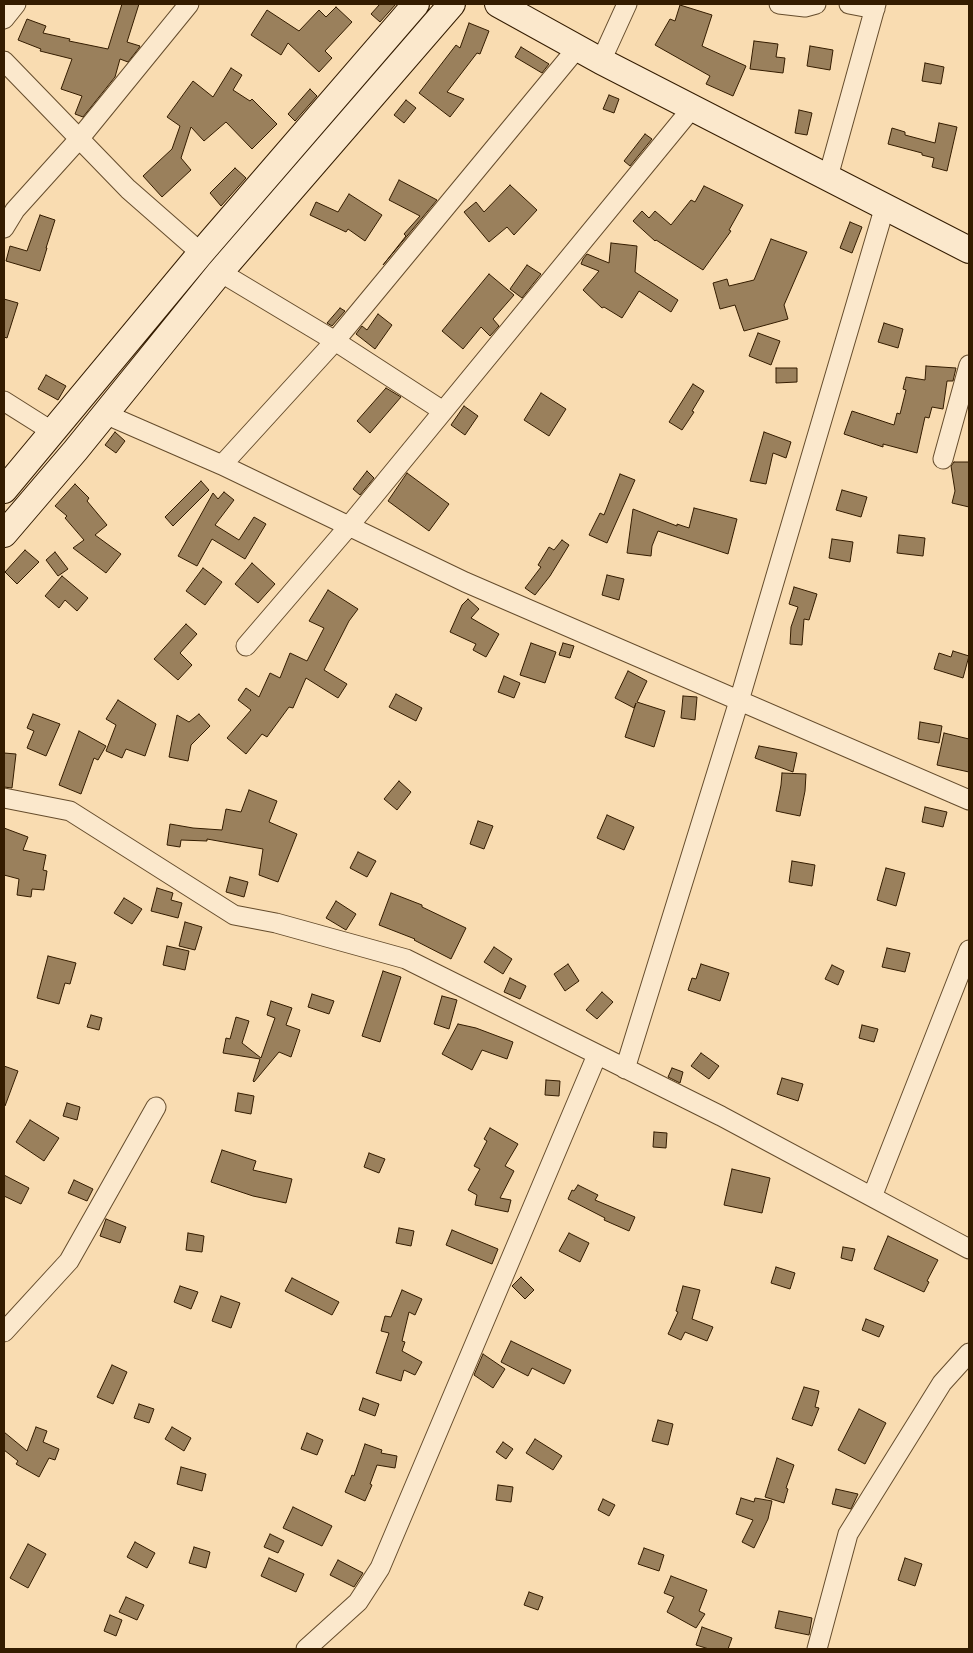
<!DOCTYPE html>
<style>
body{margin:0}
#map{position:relative;width:973px;height:1653px;overflow:hidden;background:#f9dcb1;font-family:"Libre Caslon Text",serif}
canvas{display:block}
.frame{position:absolute;inset:0;border:5px solid #341c00;pointer-events:none}
</style>
<div id="map">
<canvas width="973" height="1653"></canvas>
<div class="frame"></div>
</div>
<script>
const c = document.querySelector('canvas').getContext('2d');
c.lineJoin = 'round';
function fillPath(path, color) {
  c.fillStyle = color;
  c.fill(path, 'evenodd');
}
function shape(rows) {
  const path = new Path2D();
  for (const r of rows) {
    path.moveTo(r[0], r[1]);
    for (let i = 2; i < r.length; i += 2) path.lineTo(r[i], r[i + 1]);
  }
  return path;
}
function strokePath(path, color, width, dash) {
  c.strokeStyle = color;
  c.lineWidth = width;
  c.lineCap = dash ? 'butt' : 'round';
  c.setLineDash(dash || []);
  c.stroke(path);
}
const building = shape([
 [122,4,139,4,127,42,140,46,139,48,128,62,120,59,115,77,83,117,75,114,82,96,61,89,72,59,40,51,41,49,18,40,27,19,46,26,43,33,70,39,69,41,108,49,122,4],
 [380,4,396,4,380,22,371,14,380,4],
 [680,5,712,15,702,46,746,66,733,96,706,84,710,76,655,45,670,19,675,21,680,5],
 [336,7,352,22,325,51,332,58,319,72,288,43,281,55,251,35,267,10,299,31,319,10,326,17,336,7],
 [469,23,489,31,480,54,477,53,447,92,464,99,450,117,419,93,456,45,460,48,469,23],
 [754,41,778,44,776,57,785,58,783,73,750,69,754,41],
 [810,46,833,50,830,70,807,66,810,46],
 [521,47,549,64,542,73,515,57,521,47],
 [925,63,944,67,941,84,922,81,925,63],
 [231,68,242,75,233,90,250,101,252,99,277,124,252,149,226,122,204,141,191,127,181,158,191,170,162,197,143,176,172,149,180,126,167,117,193,81,213,97,231,68],
 [310,89,317,96,295,121,288,114,310,89],
 [609,95,619,99,614,113,603,109,609,95],
 [406,100,416,108,404,123,394,115,406,100],
 [799,110,812,113,807,135,795,133,799,110],
 [939,123,957,127,947,171,932,167,934,158,922,155,922,153,888,144,892,128,905,132,905,135,935,143,939,123],
 [645,134,652,139,630,166,624,161,645,134],
 [235,168,246,178,221,206,210,193,235,168],
 [399,180,437,200,383,265,406,236,404,234,420,216,389,200,399,180],
 [510,185,537,210,514,235,507,227,489,242,464,212,476,202,484,212,510,185],
 [704,186,743,205,729,230,731,231,703,270,656,240,655,241,633,221,642,211,649,218,655,211,671,225,691,200,695,202,704,186],
 [349,194,382,215,365,241,348,229,346,232,310,215,316,202,338,212,349,194],
 [40,215,55,220,46,248,47,248,40,271,6,261,10,246,27,251,40,215],
 [850,222,862,227,852,253,840,248,850,222],
 [771,239,807,252,784,305,788,319,744,331,735,305,720,309,713,283,727,279,729,286,754,280,771,239],
 [611,243,637,246,635,272,678,300,671,312,639,291,622,318,604,307,602,308,583,290,599,271,581,264,583,259,587,254,609,263,611,243],
 [527,265,541,274,522,298,510,289,527,265],
 [489,274,514,295,493,319,499,326,490,336,481,327,463,349,442,331,489,274],
 [4,299,18,303,7,338,4,337,4,299],
 [340,308,345,311,332,326,327,323,340,308],
 [378,314,392,325,375,349,356,334,362,326,367,330,378,314],
 [884,323,903,329,898,348,878,342,884,323],
 [758,333,780,341,771,365,749,356,758,333],
 [926,366,956,368,953,381,947,381,943,409,932,407,929,418,925,417,917,453,883,444,883,447,844,434,852,411,894,425,897,413,900,414,906,390,903,389,906,377,925,380,926,366],
 [776,368,797,368,797,382,776,383,776,368],
 [46,375,66,386,58,400,38,389,46,375],
 [693,384,704,391,692,411,694,412,682,430,669,422,693,384],
 [386,388,401,397,370,433,357,421,386,388],
 [541,393,566,409,549,436,524,420,541,393],
 [464,406,478,416,465,435,451,425,464,406],
 [115,432,125,441,116,453,105,445,115,432],
 [764,432,791,442,786,458,773,453,766,484,750,481,764,432],
 [954,462,969,462,969,507,952,503,955,491,951,466,954,462],
 [367,471,374,478,360,495,353,489,367,471],
 [407,473,449,504,429,531,388,501,407,473],
 [620,474,635,480,607,543,589,535,600,513,604,515,620,474],
 [201,481,209,490,173,526,165,517,201,481],
 [75,484,89,498,87,501,107,525,95,535,121,554,106,573,73,548,84,540,65,518,67,516,55,506,75,484],
 [842,490,867,497,861,517,836,510,842,490],
 [224,492,234,500,215,525,239,540,254,517,266,524,245,559,212,539,197,566,178,556,213,493,218,499,224,492],
 [694,508,737,519,728,554,658,531,652,546,651,556,627,553,633,509,677,526,677,524,689,528,694,508],
 [899,535,925,538,923,556,897,553,899,535],
 [832,539,853,542,850,562,829,558,832,539],
 [562,540,569,545,550,576,535,595,525,588,541,567,538,565,549,547,554,550,562,540],
 [25,550,39,562,17,584,5,572,25,550],
 [55,552,68,569,58,576,46,560,55,552],
 [252,563,275,584,258,603,235,584,252,563],
 [203,568,222,582,205,605,186,591,203,568],
 [607,575,624,579,619,600,602,595,607,575],
 [62,576,88,598,77,611,65,600,59,608,45,596,62,576],
 [794,587,817,594,809,620,804,619,802,645,790,644,791,627,798,607,789,604,794,587],
 [328,590,358,609,349,621,324,670,347,684,338,698,306,678,293,708,289,707,267,737,262,734,246,754,227,738,251,710,238,700,246,688,259,697,270,673,280,678,290,653,307,661,324,628,309,621,328,590],
 [468,599,479,609,471,618,499,634,486,657,473,650,476,644,450,632,462,605,468,599],
 [186,624,197,634,180,653,192,665,178,680,154,659,186,624],
 [531,643,556,652,545,683,520,675,531,643],
 [563,643,574,646,570,658,559,655,563,643],
 [953,651,969,656,963,678,934,669,939,653,951,657,953,651],
 [628,671,647,681,637,702,665,711,654,747,625,737,636,703,634,708,615,698,628,671],
 [504,676,520,683,514,698,498,692,504,676],
 [396,694,422,708,416,721,389,707,396,694],
 [683,696,697,697,695,720,681,718,683,696],
 [118,700,156,724,145,756,126,749,122,758,106,751,116,725,106,719,118,700],
 [33,714,60,724,46,756,27,748,34,731,27,728,33,714],
 [199,714,210,726,191,745,188,761,169,757,177,715,189,722,199,714],
 [920,722,942,726,939,743,918,739,920,722],
 [79,731,106,746,98,760,94,758,81,794,59,785,79,731],
 [944,733,969,739,969,772,937,765,944,733],
 [759,746,797,753,793,772,755,758,759,746],
 [4,753,16,754,12,788,4,787,4,753],
 [782,773,806,774,805,791,800,816,776,811,781,785,782,773],
 [399,781,411,792,397,810,384,799,399,781],
 [249,790,277,801,269,822,297,834,278,882,259,875,263,849,207,839,207,841,181,840,180,847,167,845,170,824,193,828,222,830,226,809,241,812,249,790],
 [925,807,947,812,943,827,922,822,925,807],
 [607,815,634,827,624,850,597,838,607,815],
 [478,821,493,826,484,849,470,844,478,821],
 [4,828,28,837,23,850,46,855,43,870,47,871,44,890,32,889,31,897,17,895,19,879,4,875,4,828],
 [358,852,376,861,367,877,350,868,358,852],
 [792,861,815,865,812,886,789,882,792,861],
 [886,868,905,873,896,906,877,900,886,868],
 [230,877,248,882,244,897,226,892,230,877],
 [157,888,173,893,171,900,182,903,178,918,151,911,157,888],
 [391,893,422,905,422,907,466,928,451,959,414,940,415,939,379,925,391,893],
 [124,898,142,909,132,924,114,913,124,898],
 [336,901,356,914,346,930,326,918,336,901],
 [185,922,202,927,195,950,179,946,185,922],
 [167,946,189,951,185,970,163,965,167,946],
 [494,947,512,959,503,974,484,962,494,947],
 [887,948,910,953,905,972,882,967,887,948],
 [48,956,76,963,70,984,65,983,59,1004,37,998,48,956],
 [568,964,579,981,565,991,554,974,568,964],
 [701,964,729,973,720,1001,688,990,692,978,696,979,701,964],
 [832,965,844,971,838,985,825,979,832,965],
 [383,971,401,977,380,1042,362,1036,383,971],
 [510,978,526,986,520,999,504,992,510,978],
 [602,992,613,1002,597,1019,586,1010,602,992],
 [312,994,334,1001,329,1014,308,1007,312,994],
 [442,996,457,1000,449,1029,434,1024,442,996],
 [271,1001,292,1008,286,1025,300,1030,291,1057,279,1052,254,1082,253,1081,260,1059,223,1053,226,1038,230,1039,236,1017,249,1021,242,1043,261,1058,275,1018,267,1015,271,1001],
 [91,1015,102,1018,99,1030,87,1027,91,1015],
 [458,1024,476,1028,513,1042,507,1059,482,1050,472,1070,442,1054,458,1024],
 [862,1025,878,1029,874,1042,859,1038,862,1025],
 [701,1053,719,1066,709,1079,691,1066,701,1053],
 [4,1066,18,1071,5,1106,4,1106,4,1066],
 [672,1068,683,1072,680,1083,668,1077,672,1068],
 [782,1078,803,1084,798,1101,777,1094,782,1078],
 [546,1080,560,1081,559,1096,545,1095,546,1080],
 [238,1093,254,1096,251,1114,235,1111,238,1093],
 [67,1103,80,1107,77,1120,63,1116,67,1103],
 [30,1120,59,1138,44,1161,16,1142,30,1120],
 [490,1128,518,1144,505,1166,514,1171,500,1198,511,1200,508,1212,475,1205,477,1195,468,1190,480,1169,474,1166,487,1141,484,1139,490,1128],
 [654,1132,667,1133,666,1148,653,1147,654,1132],
 [222,1150,256,1161,253,1170,292,1179,286,1203,253,1196,211,1182,222,1150],
 [369,1153,385,1159,379,1173,364,1167,369,1153],
 [732,1169,770,1178,762,1213,724,1205,732,1169],
 [4,1175,29,1188,21,1204,4,1196,4,1175],
 [74,1180,93,1189,87,1201,68,1193,74,1180],
 [578,1185,598,1195,595,1200,635,1217,629,1231,604,1220,605,1218,568,1199,572,1190,574,1191,578,1185],
 [106,1219,126,1227,120,1243,100,1236,106,1219],
 [399,1228,414,1231,411,1246,396,1243,399,1228],
 [452,1230,498,1249,492,1264,446,1245,452,1230],
 [188,1233,204,1236,202,1252,186,1250,188,1233],
 [569,1233,589,1243,580,1262,559,1251,569,1233],
 [888,1236,938,1260,927,1281,929,1282,924,1292,874,1269,888,1236],
 [843,1247,855,1249,852,1261,841,1258,843,1247],
 [776,1267,795,1273,790,1289,771,1283,776,1267],
 [521,1277,534,1290,525,1299,512,1286,521,1277],
 [292,1278,339,1302,332,1315,285,1291,292,1278],
 [180,1286,198,1292,191,1309,174,1302,180,1286],
 [683,1286,700,1290,692,1319,713,1327,707,1341,685,1332,681,1340,668,1334,678,1312,676,1311,683,1286],
 [402,1290,422,1299,415,1315,409,1312,402,1341,405,1342,402,1351,422,1362,415,1375,404,1370,401,1381,376,1373,389,1333,381,1331,385,1316,391,1317,402,1290],
 [221,1296,240,1303,231,1328,212,1321,221,1296],
 [866,1319,884,1326,879,1337,862,1330,866,1319],
 [511,1341,571,1370,564,1384,532,1368,528,1376,501,1362,511,1341],
 [483,1354,505,1369,493,1388,474,1375,483,1354],
 [112,1365,127,1372,113,1404,97,1397,112,1365],
 [804,1387,819,1391,815,1407,819,1408,812,1426,792,1419,804,1387],
 [363,1398,379,1404,375,1416,359,1410,363,1398],
 [139,1404,154,1409,149,1423,134,1418,139,1404],
 [859,1409,886,1423,865,1464,838,1450,859,1409],
 [658,1420,673,1424,668,1445,652,1441,658,1420],
 [36,1427,47,1431,43,1442,59,1449,55,1460,49,1458,39,1477,16,1464,18,1461,4,1450,4,1432,27,1451,36,1427],
 [172,1427,191,1438,184,1451,165,1439,172,1427],
 [307,1433,323,1440,317,1455,301,1449,307,1433],
 [535,1439,562,1456,553,1470,526,1453,535,1439],
 [503,1442,513,1449,506,1459,496,1452,503,1442],
 [365,1444,382,1450,381,1453,397,1456,395,1468,377,1465,370,1484,372,1485,365,1501,345,1492,352,1475,354,1476,365,1444],
 [777,1458,794,1465,786,1488,788,1489,784,1503,765,1497,777,1458],
 [181,1467,206,1474,202,1491,177,1484,181,1467],
 [498,1485,513,1487,511,1502,496,1500,498,1485],
 [836,1489,858,1494,851,1509,832,1504,836,1489],
 [741,1498,754,1502,755,1498,772,1501,768,1519,754,1548,742,1542,753,1520,736,1514,741,1498],
 [603,1499,615,1505,609,1516,598,1510,603,1499],
 [293,1507,332,1526,322,1546,283,1528,293,1507],
 [270,1534,284,1541,278,1553,264,1547,270,1534],
 [135,1542,155,1553,147,1568,127,1557,135,1542],
 [28,1544,46,1554,28,1588,10,1578,28,1544],
 [194,1547,210,1552,206,1568,189,1563,194,1547],
 [644,1548,664,1555,659,1571,638,1564,644,1548],
 [269,1558,304,1574,296,1592,261,1576,269,1558],
 [905,1558,922,1564,915,1586,898,1580,905,1558],
 [338,1560,363,1573,354,1587,330,1575,338,1560],
 [671,1576,707,1590,699,1611,705,1614,696,1628,667,1612,674,1597,664,1593,671,1576],
 [529,1592,543,1597,538,1610,524,1605,529,1592],
 [126,1597,144,1605,137,1620,119,1612,126,1597],
 [779,1611,812,1618,809,1635,775,1628,779,1611],
 [110,1615,122,1620,116,1636,104,1631,110,1615],
 [702,1627,732,1638,728,1649,709,1649,696,1645,702,1627]
]);
fillPath(building, '#9a805c');
strokePath(building, '#341c00', 1);
const street = shape([
 [779,4,805,7,816,4],
 [849,4,875,9],
 [4,19,16,4],
 [4,61,128,189,201,253],
 [601,61,627,4],
 [828,177,876,4],
 [4,228,15,210,79,139,189,4],
 [220,272,335,341,443,411],
 [4,401,53,432],
 [105,414,222,465,465,582,969,800],
 [943,459,969,365],
 [222,465,335,341,578,47],
 [246,646,349,526,693,107],
 [4,798,70,811,234,915,276,923,406,959,721,1116,969,1249],
 [625,1069,739,701,885,206],
 [872,1197,969,950],
 [4,1332,69,1261,156,1107],
 [306,1649,358,1602,380,1568,597,1055],
 [817,1649,848,1534,942,1383,969,1353]
]);
const secondary = shape([
 [498,4,601,61,969,250],
 [4,490,201,253,416,4],
 [4,534,75,451,220,272,452,4]
]);
strokePath(street, '#654c2c', 21);
strokePath(secondary, '#341c00', 28);
strokePath(street, '#fbe8cc', 19);
strokePath(secondary, '#fbe8cc', 26);
</script>
